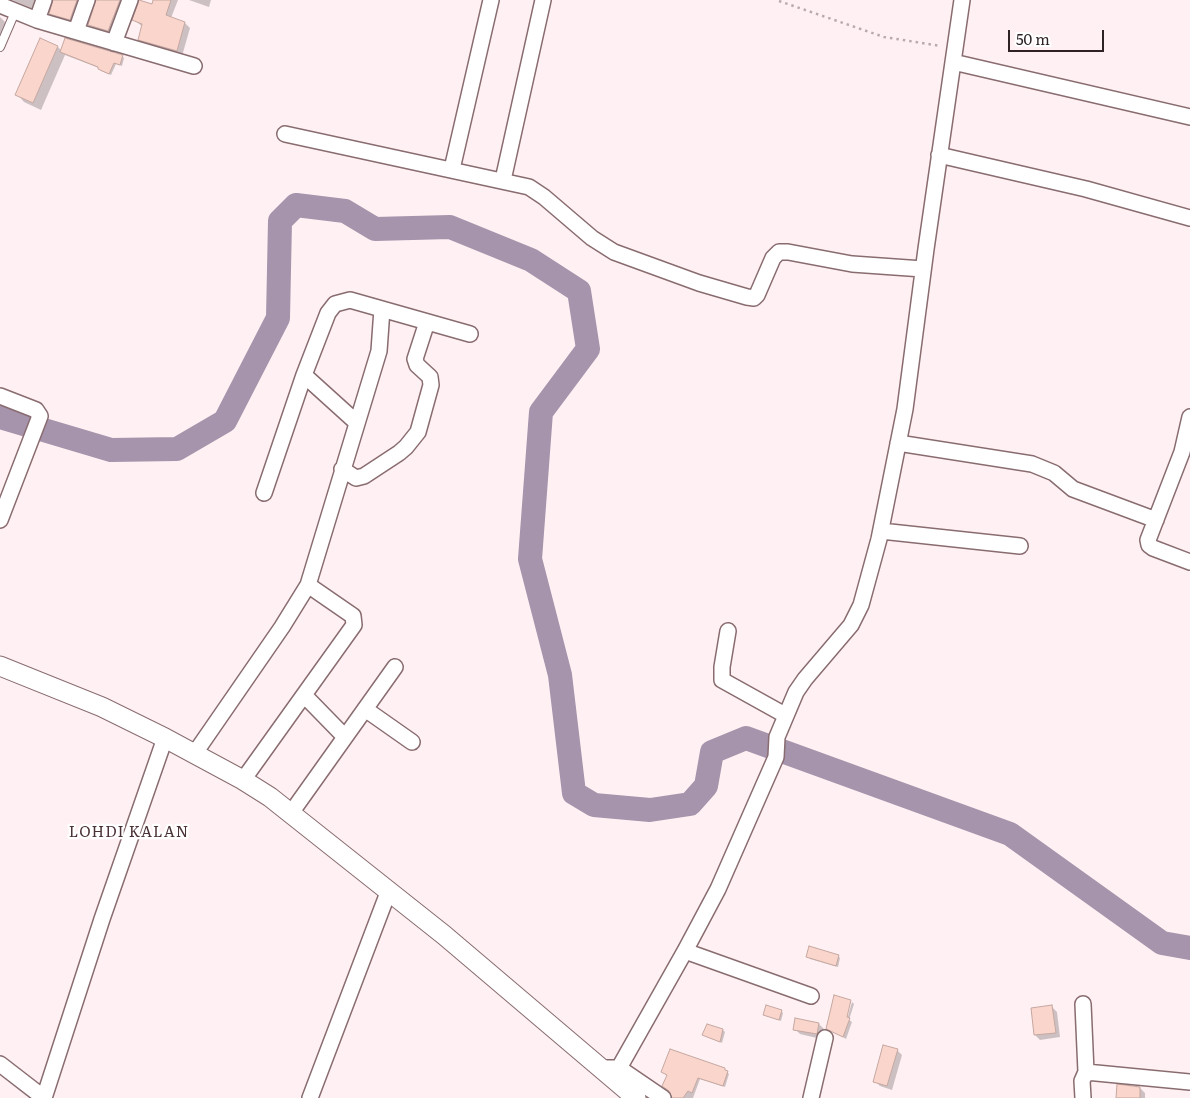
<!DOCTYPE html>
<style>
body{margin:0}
#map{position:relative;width:1190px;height:1098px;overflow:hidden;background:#fff1f3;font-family:Literata,serif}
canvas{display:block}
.scale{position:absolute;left:1008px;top:30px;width:96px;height:22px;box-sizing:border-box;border:2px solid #2e2224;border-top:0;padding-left:6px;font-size:15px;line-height:18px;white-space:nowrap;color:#2e2224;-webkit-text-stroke:4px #fff;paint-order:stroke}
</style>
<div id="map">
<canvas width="1190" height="1098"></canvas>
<div class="scale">50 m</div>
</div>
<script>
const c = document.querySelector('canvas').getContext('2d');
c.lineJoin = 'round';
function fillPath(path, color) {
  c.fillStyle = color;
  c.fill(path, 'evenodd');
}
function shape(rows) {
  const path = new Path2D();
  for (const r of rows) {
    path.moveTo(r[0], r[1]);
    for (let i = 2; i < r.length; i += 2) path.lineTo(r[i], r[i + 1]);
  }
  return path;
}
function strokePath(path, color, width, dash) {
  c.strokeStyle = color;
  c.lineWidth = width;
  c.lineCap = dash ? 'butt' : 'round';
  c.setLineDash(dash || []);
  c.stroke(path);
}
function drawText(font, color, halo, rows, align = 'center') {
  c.font = font + ' Literata,serif';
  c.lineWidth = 4.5;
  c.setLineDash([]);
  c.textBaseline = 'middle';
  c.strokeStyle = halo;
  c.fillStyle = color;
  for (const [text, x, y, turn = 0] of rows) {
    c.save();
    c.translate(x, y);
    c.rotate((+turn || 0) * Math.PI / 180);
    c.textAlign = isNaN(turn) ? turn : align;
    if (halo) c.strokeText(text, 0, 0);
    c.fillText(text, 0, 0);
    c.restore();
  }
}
fillPath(shape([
 [12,0,40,0,35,10],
 [54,0,83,0,74,23,54,17,51,13],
 [97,0,126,0,112,34,93,28,89,25],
 [155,0,178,0,171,18,185,23,190,28,182,56,145,45,139,39,143,27,134,20,153,6],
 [189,0,211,0,209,7],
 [0,17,8,25,0,43],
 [58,47,62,51,122,56,124,58,122,66,116,64,111,75,101,71,99,68,65,55,41,110,24,102,17,94],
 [838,956,840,958,838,967,810,959,808,957],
 [835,996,851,1001,844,1023,846,1023,852,1002,854,1004,849,1020,852,1022,846,1039,827,1028],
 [1052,1007,1057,1012,1060,1037,1040,1040,1035,1035],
 [781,1011,783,1013,781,1021,764,1015],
 [819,1024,824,1029,821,1039,800,1034,795,1029],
 [723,1030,725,1032,722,1043,704,1035],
 [897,1050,902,1055,892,1090,880,1086,875,1081],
 [724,1069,729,1074,725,1087,700,1079,693,1098,673,1098,668,1076,662,1072],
 [1140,1088,1145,1093,1145,1098,1093,1098,1118,1098]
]), '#0003');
strokePath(shape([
 [0,417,111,450,177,449,225,421,278,318,280,221,296,205,345,211,375,229,450,227,531,260,579,291,588,349,541,412,530,559,560,675,574,793,594,805,650,810,690,804,706,786,712,752,746,738,1010,834,1162,943,1190,948]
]), '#a693ac', 24);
const building = shape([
 [53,0,77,0,70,20,49,14,53,0],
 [96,0,120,0,108,31,88,25,96,0],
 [139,0,152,4,153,0,171,0,166,15,185,22,177,51,138,40,142,24,132,20,139,0],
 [40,38,58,46,33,103,15,95,40,38],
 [65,38,123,55,120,65,114,63,109,74,98,69,98,67,60,52,65,38],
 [809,946,839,955,836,966,806,957,809,946],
 [834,995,851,1000,847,1017,850,1018,843,1037,826,1029,834,995],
 [766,1005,782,1010,779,1020,763,1015,766,1005],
 [1052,1005,1056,1033,1034,1035,1031,1008,1052,1005],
 [795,1018,819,1023,817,1034,793,1030,795,1018],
 [707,1024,723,1029,720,1042,702,1035,707,1024],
 [883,1045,898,1049,887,1086,873,1082,883,1045],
 [670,1049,725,1068,725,1070,728,1071,723,1086,698,1078,692,1093,688,1091,683,1098,672,1098,669,1091,662,1086,667,1075,661,1072,670,1049],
 [1117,1084,1140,1087,1140,1098,1116,1098,1117,1084]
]);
fillPath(building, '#f9d5cc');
strokePath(building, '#c5a7a0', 1);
const service = shape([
 [0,47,15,12]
]);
const minor = shape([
 [0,5,37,20,194,66],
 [37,20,44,0],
 [76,31,87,0],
 [114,43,130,0],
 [953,62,1190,117],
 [285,134,529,187,544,197,592,238,614,252,699,283,747,297,754,298,757,295,773,258,779,252,788,252,852,264,923,269],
 [939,155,1086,189,1190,218],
 [452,169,491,0],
 [503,180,543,0],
 [304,375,356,422],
 [0,396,36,410,40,416,0,520],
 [1190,417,1182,452,1148,540,1149,545,1153,548,1190,562],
 [898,443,1032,464,1054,473,1073,489,1156,520],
 [342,469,356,478,364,476,399,453,406,447,418,432,431,385,430,377,417,365,415,359,427,322],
 [264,493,304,375,328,313,335,304,350,300,470,334],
 [881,531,1020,546],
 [728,631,722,667,722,680,785,715],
 [304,695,345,737],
 [365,709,412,742],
 [195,753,282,627,308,585,379,351,382,309],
 [243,780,354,625,353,616,308,585],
 [291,813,395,667],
 [685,951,811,996],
 [1083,1004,1086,1072,1082,1081,1083,1098],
 [0,1064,44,1098],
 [600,1068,619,1068,685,951,718,889,776,757,777,737,796,692,805,679,851,625,861,605,879,539,905,409,926,249,962,0],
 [619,1068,663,1098],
 [1086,1072,1190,1082],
 [44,1098,102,919,165,738],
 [310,1098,389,890],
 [811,1098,825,1038]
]);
const tertiary = shape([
 [0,666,102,707,165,738,243,780,270,797,444,935,636,1098]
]);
strokePath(service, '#896c70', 10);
strokePath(minor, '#896c70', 18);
strokePath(tertiary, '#896c70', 21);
strokePath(shape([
 [779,1,884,37,941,46]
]), '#b9abad', 2.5, [2.5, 4]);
strokePath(service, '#fff', 8);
strokePath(minor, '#fff', 15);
strokePath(tertiary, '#fff', 19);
c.letterSpacing = '1px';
drawText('15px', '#4a3135', '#fff', [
 ["LOHDI KALAN",129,833]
]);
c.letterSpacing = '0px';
</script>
